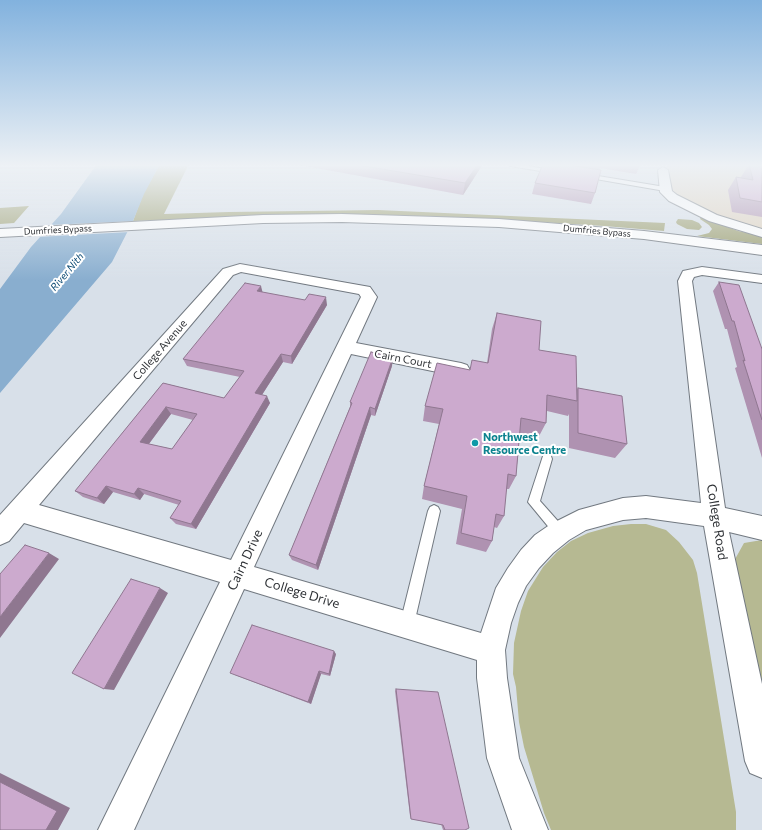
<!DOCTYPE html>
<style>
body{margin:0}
canvas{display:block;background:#d8e0e9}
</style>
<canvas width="762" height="830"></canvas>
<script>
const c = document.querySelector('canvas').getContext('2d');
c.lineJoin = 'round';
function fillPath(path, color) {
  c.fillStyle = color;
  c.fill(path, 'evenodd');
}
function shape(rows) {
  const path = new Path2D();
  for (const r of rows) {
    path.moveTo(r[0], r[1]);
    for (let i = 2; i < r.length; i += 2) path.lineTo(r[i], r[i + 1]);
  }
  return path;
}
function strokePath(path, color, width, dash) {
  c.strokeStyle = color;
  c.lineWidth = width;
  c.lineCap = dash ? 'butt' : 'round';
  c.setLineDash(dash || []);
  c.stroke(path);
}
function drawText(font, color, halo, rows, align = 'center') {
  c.font = font + ' Commissioner,sans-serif';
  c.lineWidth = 4;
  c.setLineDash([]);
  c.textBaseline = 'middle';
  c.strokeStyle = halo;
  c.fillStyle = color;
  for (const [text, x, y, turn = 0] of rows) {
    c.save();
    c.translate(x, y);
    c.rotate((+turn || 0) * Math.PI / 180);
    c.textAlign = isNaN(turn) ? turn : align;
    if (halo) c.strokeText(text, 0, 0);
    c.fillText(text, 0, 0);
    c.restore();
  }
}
fillPath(shape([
 [667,164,762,164,762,236,738,231,715,223,672,203,668,183]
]), '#e0d3c0');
fillPath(shape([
 [631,524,646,524,666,530,679,542,693,560,697,573,736,812,736,830,551,830,544,813,524,747,519,722,516,687,513,674,514,643,521,611,528,591,543,567,557,552,571,541,588,533,613,526],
 [762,540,762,694,734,561,744,543]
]), '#b6b992');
fillPath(shape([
 [160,164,189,164,164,214,229,212,378,210,665,223,664,231,604,226,474,218,236,218,133,221,143,194],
 [29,206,14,223,0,224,0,208],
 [701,217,738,231,762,236,762,244,697,236,709,233,712,229,709,225,700,219],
 [678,219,692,220,699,223,702,227,699,230,687,229,677,224,676,222]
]), '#9c9f71');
fillPath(shape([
 [97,164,160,164,144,194,133,221,112,262,0,393,0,289,31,247,61,214]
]), '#89aecf');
fillPath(shape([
 [135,221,130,232,37,237,49,225]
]), '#d8e0e9');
const lane = shape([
 [508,164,517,164,556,171,553,173,510,166,508,164],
 [586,174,665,187,668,189,665,191,584,177,584,175,586,174],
 [547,454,551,456,552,459,540,501,564,528,566,532,564,536,560,538,556,536,528,502,542,459,543,456,547,454],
 [434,505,438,507,440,511,414,624,412,629,407,631,402,629,400,624,428,511,430,507,434,505]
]);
const street = shape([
 [663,167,668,170,672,191,677,195,717,215,762,229,762,237,709,221,669,201,660,192,658,170,663,167],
 [240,264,370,287,377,297,356,343,461,363,467,365,470,370,467,375,461,377,351,354,254,567,481,633,496,588,508,568,521,550,535,535,551,524,579,510,623,498,646,496,701,503,678,281,683,271,702,267,762,275,762,283,702,275,694,277,692,281,725,508,762,516,762,540,729,532,762,684,762,778,750,773,745,761,704,526,646,518,623,520,586,530,569,540,553,553,539,568,526,586,518,603,511,623,505,650,507,678,519,758,548,830,512,830,487,758,477,678,477,660,244,589,134,830,98,830,220,582,24,523,9,541,0,545,0,515,223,269,240,264],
 [241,272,359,294,361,297,231,560,39,505,233,275,241,272]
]);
const highway = shape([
 [342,214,499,219,644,231,762,245,762,255,644,239,499,227,342,222,263,223,0,237,0,229,263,215,342,214]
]);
strokePath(lane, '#727981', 2);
strokePath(street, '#727981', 2);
strokePath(highway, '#727981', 2);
fillPath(lane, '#fff');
fillPath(street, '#fff');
fillPath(highway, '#fff');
fillPath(shape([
 [294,164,483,164,463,195],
 [543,164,641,164,636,174,600,168,595,193,591,204,532,194,535,183],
 [749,164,762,166,762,217,732,212,728,190,736,177,741,178,741,177],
 [719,282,762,349,762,458,735,368,737,367,727,329,725,329,713,291],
 [262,293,327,305,292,364,283,362,262,395,270,403,196,529,176,524,170,518,179,505,144,494,140,500,113,492,104,504,83,497,75,491,163,383,224,398,240,377,187,366,183,359],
 [171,414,193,420,172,449,149,444],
 [497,313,539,350,577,389,578,388,627,444,615,458,569,448,569,414,568,416,547,411,546,423,538,438,520,434,516,476,509,489,506,489,504,516,497,528,494,527,492,541,486,552,456,544,462,509,422,499,424,486,439,424,423,421,425,406,470,370,487,363,492,329],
 [392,366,375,416,371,415,318,570,292,560,289,555,350,407,350,402],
 [336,654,330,676,321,674,311,704,235,675],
 [396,689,465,830,443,830,441,824,411,819,410,816,395,691]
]), '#af92b1');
fillPath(shape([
 [478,164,483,164,463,195,465,183],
 [261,286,263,294,257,291],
 [326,297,327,305,292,364,291,356],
 [281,354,283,362,258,401,255,393],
 [393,357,392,366,375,416,375,409],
 [267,396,270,403,196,529,191,524],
 [166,407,171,414,145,449,140,442],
 [370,407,371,415,318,570,316,565],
 [106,486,113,492,104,504,97,498],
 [138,488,144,494,140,500,134,494],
 [49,553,59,559,0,638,0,617],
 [160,588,168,593,114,690,104,689],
 [334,651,336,654,330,676,329,674],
 [319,671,321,674,311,704,308,702],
 [0,773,70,808,58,830,46,830,0,782]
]), '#8f7790');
const building = shape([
 [352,164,478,164,465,183,352,164],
 [543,164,562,164,601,170,595,193,535,183,543,164],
 [749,164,762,166,762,202,740,198,736,177,753,180,749,164],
 [719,282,739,285,762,349,762,420,743,360,745,361,734,321,732,321,719,282],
 [245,283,261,286,257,291,305,300,309,294,326,297,291,356,281,354,255,393,267,396,191,524,170,518,181,501,138,488,134,494,106,486,97,498,75,491,163,383,224,398,244,371,183,359,245,283],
 [166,407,197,414,172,449,140,442,166,407],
 [497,313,541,321,539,350,576,356,577,401,547,395,546,423,521,418,516,476,508,474,504,516,496,514,492,541,461,533,467,496,424,486,443,409,425,406,437,363,470,370,472,360,488,363,497,313],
 [371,352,393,357,375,409,370,407,316,565,289,555,352,403,350,402,371,352],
 [578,388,622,396,627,444,578,433,578,388],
 [25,545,49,553,0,617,0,574,25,545],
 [131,579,160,588,104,689,72,673,131,579],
 [252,625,334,651,329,674,319,671,308,702,230,673,252,625],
 [396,689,438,692,469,828,465,830,445,830,443,825,411,819,396,689],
 [0,782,57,811,46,830,0,830,0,782]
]);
fillPath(building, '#ccaace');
strokePath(building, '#8f7790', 1);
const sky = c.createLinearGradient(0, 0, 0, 280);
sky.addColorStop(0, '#82b2de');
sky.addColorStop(0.59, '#edf1f5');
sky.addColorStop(1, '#edf1f500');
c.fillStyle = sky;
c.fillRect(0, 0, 762, 280);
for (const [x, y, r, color] of [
 [475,443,4,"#0f9aa8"]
]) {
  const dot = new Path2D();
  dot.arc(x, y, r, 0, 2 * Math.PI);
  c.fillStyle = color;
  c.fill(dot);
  strokePath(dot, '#fff', 1.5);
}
drawText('9px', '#303337', '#fff', [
 ["Dumfries Bypass",58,230,-3],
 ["Dumfries Bypass",597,231,5]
]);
drawText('italic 10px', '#084772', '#fff', [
 ["River Nith",67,272,-50]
]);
drawText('11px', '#303337', '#fff', [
 ["College Avenue",160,350,-49],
 ["Cairn Court",403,359,11]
]);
drawText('bold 11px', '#0d838f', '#fff', [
 ["Northwest",483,437],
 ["Resource Centre",483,450]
], 'left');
drawText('13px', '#303337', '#fff', [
 ["College Road",717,522,81],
 ["Cairn Drive",245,560,-65],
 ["College Drive",302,593,17]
]);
</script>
